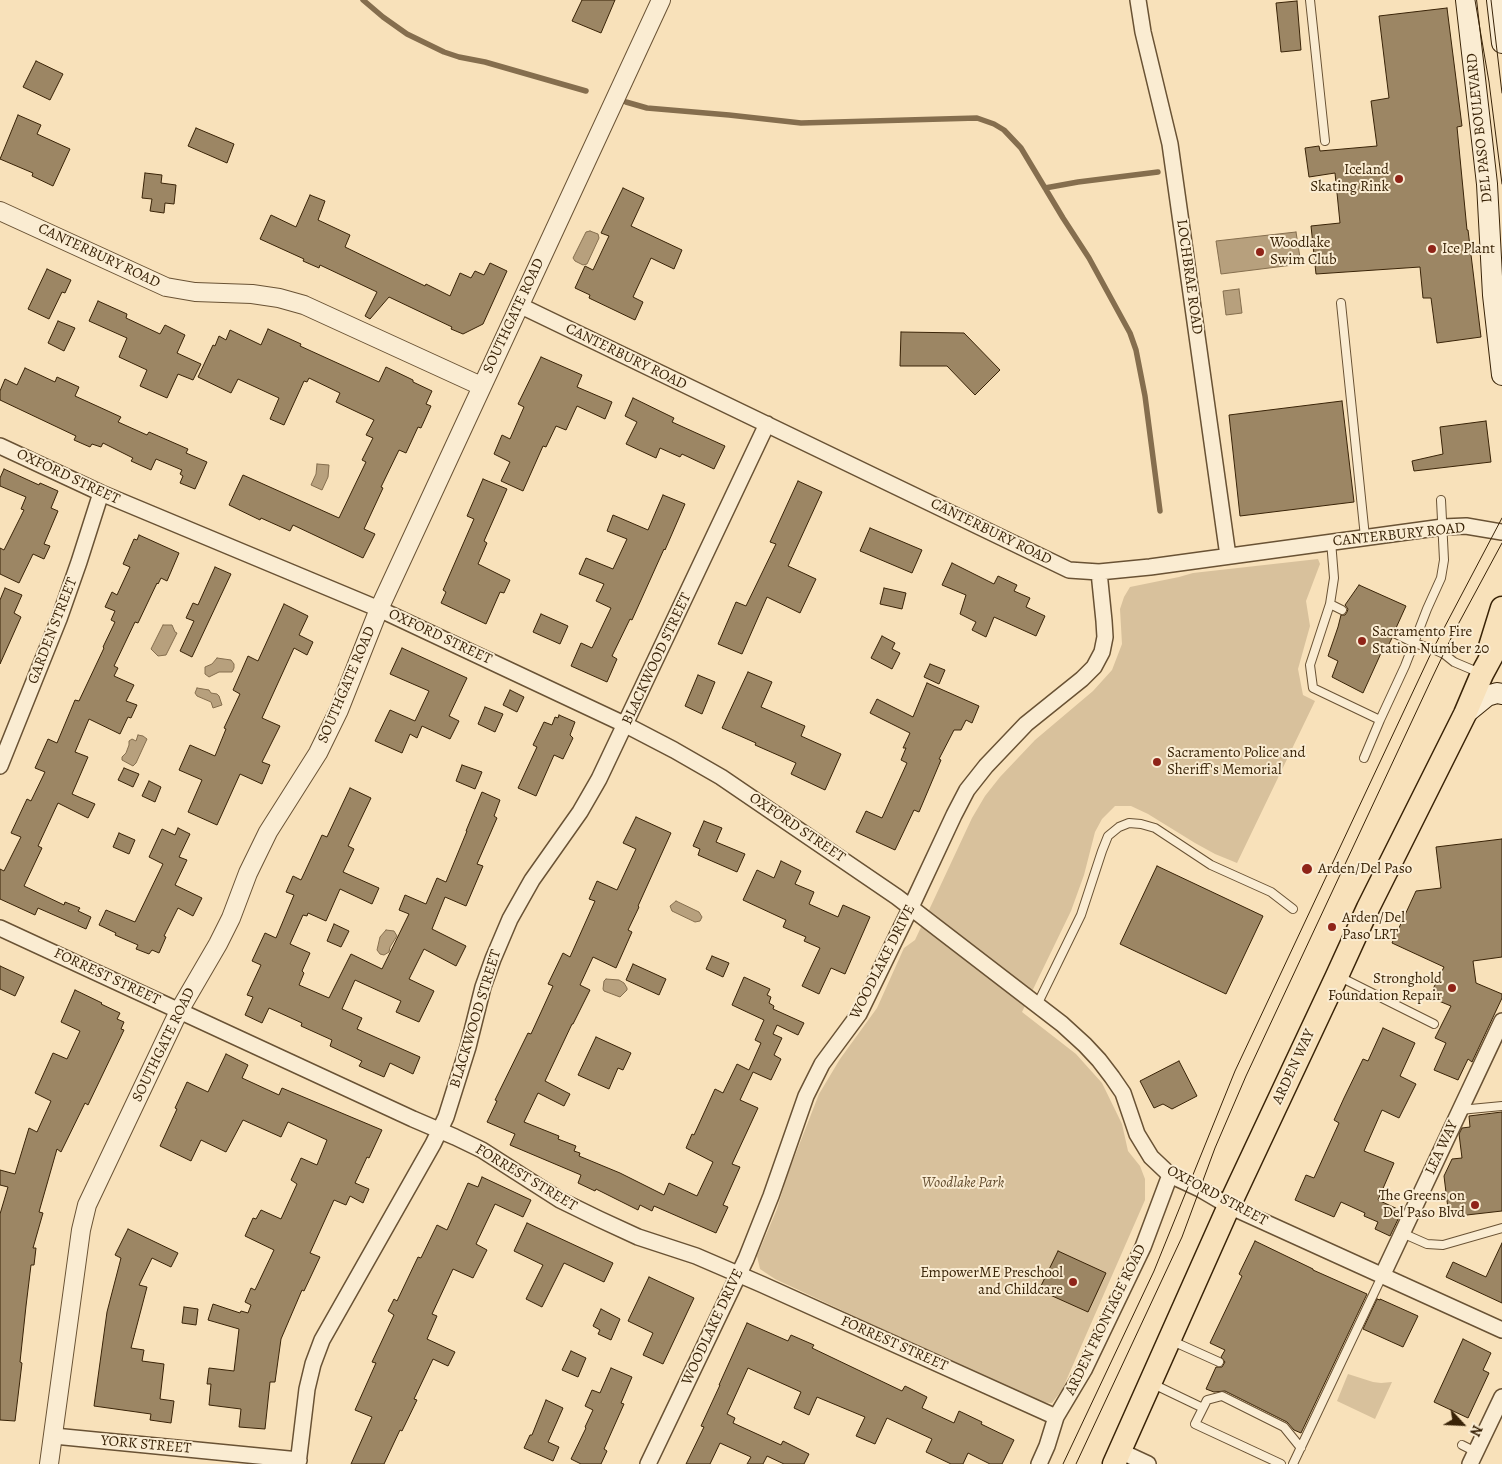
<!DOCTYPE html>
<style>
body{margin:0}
#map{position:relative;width:1502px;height:1464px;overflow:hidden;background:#f8e1ba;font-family:Alegreya,serif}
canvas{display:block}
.north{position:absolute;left:1437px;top:1399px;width:50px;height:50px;-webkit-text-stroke:4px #faecd2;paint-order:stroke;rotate:115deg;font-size:14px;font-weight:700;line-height:20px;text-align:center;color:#392307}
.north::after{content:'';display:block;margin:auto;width:18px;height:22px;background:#392307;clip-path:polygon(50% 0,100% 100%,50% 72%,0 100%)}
</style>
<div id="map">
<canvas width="1502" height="1464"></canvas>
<div class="north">N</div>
</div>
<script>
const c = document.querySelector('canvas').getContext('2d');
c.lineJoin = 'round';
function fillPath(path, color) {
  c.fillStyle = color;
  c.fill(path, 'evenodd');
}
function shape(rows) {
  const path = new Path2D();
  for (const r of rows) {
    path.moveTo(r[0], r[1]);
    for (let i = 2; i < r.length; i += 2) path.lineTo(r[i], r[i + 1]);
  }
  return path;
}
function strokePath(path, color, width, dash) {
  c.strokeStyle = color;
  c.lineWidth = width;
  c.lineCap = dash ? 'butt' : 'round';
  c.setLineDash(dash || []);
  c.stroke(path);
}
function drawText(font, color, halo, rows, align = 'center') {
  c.font = font + ' Alegreya,serif';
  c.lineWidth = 4;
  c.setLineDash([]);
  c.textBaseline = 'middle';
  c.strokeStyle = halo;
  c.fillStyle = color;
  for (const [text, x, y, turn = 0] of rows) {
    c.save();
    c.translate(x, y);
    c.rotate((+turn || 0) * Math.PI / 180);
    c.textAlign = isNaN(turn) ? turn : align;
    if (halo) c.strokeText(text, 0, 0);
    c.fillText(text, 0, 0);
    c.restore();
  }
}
fillPath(shape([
 [1318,559,1320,564,1306,601,1310,626,1298,669,1303,695,1315,701,1237,863,1215,854,1195,843,1148,814,1131,806,1115,806,1102,819,1095,832,1084,875,1071,911,1022,1012,1076,1054,1102,1083,1122,1124,1128,1151,1140,1166,1145,1179,1145,1200,1062,1390,1052,1403,1038,1402,775,1279,760,1269,757,1256,777,1209,787,1176,819,1094,840,1059,877,1008,904,948,915,940,972,818,985,796,1000,777,1035,740,1093,691,1112,670,1122,644,1120,609,1124,597,1130,587,1179,577,1193,573],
 [1348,1374,1373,1382,1381,1383,1392,1382,1375,1419,1337,1401]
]), '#d8c19c');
const water = shape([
 [590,231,598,234,599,238,587,264,583,265,575,261,573,258,586,232,590,231],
 [1296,232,1301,264,1221,274,1216,241,1296,232],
 [1239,289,1242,313,1226,315,1223,291,1239,289],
 [317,464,329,465,328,477,322,490,311,485,316,474,317,464],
 [163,625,172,625,175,632,177,633,166,655,158,656,151,649,163,625],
 [217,658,231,660,234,664,234,668,232,672,219,672,209,677,205,674,205,667,212,664,217,658],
 [197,688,209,690,211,693,217,694,219,696,222,705,213,708,211,702,197,696,195,693,197,688],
 [138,735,143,736,147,739,136,763,133,766,122,760,122,757,126,753,129,745,129,741,132,739,136,741,138,735],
 [676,901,699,912,702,917,700,921,695,922,672,911,670,906,676,901],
 [386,930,394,931,397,936,390,947,389,952,384,955,380,954,377,950,380,937,386,930],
 [606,979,619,980,624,983,627,988,627,990,620,997,604,991,603,989,604,981,606,979]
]);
fillPath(water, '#b7a07d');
strokePath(water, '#856e4e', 1);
strokePath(shape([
 [363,0,383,17,407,34,444,52,459,57,485,62,586,91],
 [626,102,647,108,729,115,801,123,977,118,994,124,1004,130,1021,148,1063,218,1089,258,1130,333,1136,350,1145,396,1160,511],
 [1045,188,1078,182,1158,172]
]), '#856e4e', 5.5);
const building = shape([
 [582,0,615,0,601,33,572,21,582,0],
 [1297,1,1301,50,1281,52,1276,3,1297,1],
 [1447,8,1462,126,1457,127,1467,230,1468,230,1481,337,1437,343,1431,298,1423,298,1420,267,1316,274,1311,226,1340,223,1335,173,1309,177,1305,148,1319,146,1320,151,1377,146,1371,101,1389,98,1379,16,1447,8],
 [36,61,63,74,50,100,23,87,36,61],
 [18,115,41,125,37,134,70,149,53,186,32,176,33,173,0,159,18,115],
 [196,128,234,144,227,163,188,146,196,128],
 [145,173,162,175,161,183,176,185,174,204,165,203,164,213,150,211,152,199,142,198,145,173],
 [623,188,644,198,631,226,682,250,674,269,651,258,633,297,643,302,635,320,589,298,590,295,575,288,585,266,593,270,609,236,601,233,623,188],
 [310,195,325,201,318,220,350,235,345,247,425,286,426,284,450,296,460,273,471,278,475,271,484,275,490,263,507,271,483,324,463,334,451,329,452,327,389,297,370,319,365,316,377,292,320,265,319,268,303,261,304,259,260,239,271,215,296,227,310,195],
 [47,269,71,280,65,293,62,292,49,319,28,309,47,269],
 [98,301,127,314,126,318,160,334,165,325,185,335,177,353,201,364,193,380,178,374,167,398,140,386,147,370,119,357,127,338,89,321,98,301],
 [58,321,75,328,64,351,48,343,58,321],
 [268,329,301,344,300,346,379,382,386,367,413,380,413,382,432,391,426,404,431,406,421,428,418,427,406,453,399,450,381,487,383,488,364,529,375,534,363,558,293,525,290,531,261,518,260,520,229,505,243,475,339,518,366,462,362,460,373,438,366,435,374,420,336,402,340,393,309,378,307,382,304,381,284,425,270,419,279,398,238,379,231,393,198,377,213,345,215,346,219,336,226,340,230,330,261,345,268,329],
 [901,332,964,333,1000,370,975,395,947,366,900,366,901,332],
 [541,357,582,375,577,387,612,402,605,419,577,406,566,430,556,426,546,447,543,446,523,491,501,481,510,462,494,454,502,435,510,439,524,407,518,404,541,357],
 [25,368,55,382,57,377,79,387,75,396,121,417,118,422,147,435,149,432,188,449,186,453,207,462,195,489,180,483,183,476,180,474,182,470,156,459,151,470,131,461,133,458,103,443,101,447,92,444,90,447,74,440,76,436,0,400,0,391,5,379,17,385,25,368],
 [633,398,674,418,672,422,725,446,714,469,682,454,680,457,660,448,656,458,626,444,637,422,625,416,633,398],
 [1342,401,1354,502,1240,516,1229,415,1342,401],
 [1486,421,1491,462,1414,471,1412,461,1443,454,1440,427,1486,421],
 [4,469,39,485,40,483,58,491,51,508,58,511,44,544,50,546,44,559,33,554,19,583,0,574,0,548,4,550,24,510,21,509,26,497,0,486,0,478,4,469],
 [483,479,507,489,484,541,487,543,478,564,510,580,504,593,500,592,486,624,441,603,446,592,443,590,474,519,467,516,483,479],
 [798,481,822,492,788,566,816,579,800,613,767,597,742,654,718,644,736,602,746,606,776,544,770,542,798,481],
 [663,495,685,504,665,550,664,549,632,620,630,619,612,656,617,659,607,682,571,666,581,643,592,648,611,608,596,601,604,584,579,574,586,558,613,569,627,539,607,531,613,515,648,530,663,495],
 [870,528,922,550,912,573,860,551,870,528],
 [139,535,179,553,167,581,161,578,158,584,157,583,138,623,135,622,114,666,118,668,114,676,134,685,126,701,137,705,131,718,128,717,120,734,89,719,75,752,88,757,72,794,95,804,88,818,58,803,38,846,42,848,24,886,64,905,65,902,80,908,78,911,91,917,86,929,38,908,35,915,0,899,0,869,4,871,21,837,11,833,27,799,31,801,45,772,35,768,48,739,57,743,75,700,79,701,104,648,103,647,115,622,111,620,115,611,105,607,112,592,117,595,130,567,123,564,134,539,137,540,139,535],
 [952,563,994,584,998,576,1017,585,1014,591,1030,598,1026,607,1045,616,1036,636,994,617,986,637,972,630,976,622,960,614,966,595,942,585,952,563],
 [215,567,231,574,192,657,180,651,194,621,186,618,193,603,198,605,215,567],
 [1359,585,1406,606,1396,628,1391,628,1389,630,1388,634,1392,638,1386,650,1382,651,1363,693,1332,677,1338,661,1328,656,1338,627,1341,615,1345,615,1347,612,1348,609,1345,605,1359,585],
 [5,588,22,595,14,613,21,617,0,664,0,600,5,588],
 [884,588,906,593,902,609,880,604,884,588],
 [284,604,308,616,299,635,313,642,307,655,294,648,262,718,280,726,262,762,270,765,262,784,240,774,217,825,188,812,202,780,179,770,190,745,215,756,226,729,224,728,240,694,233,690,248,656,258,661,284,604],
 [541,614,568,626,560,644,533,632,541,614],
 [882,636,895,643,892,649,900,653,892,669,871,658,882,636],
 [402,648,467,678,449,716,459,721,450,739,422,726,417,738,410,734,402,753,375,741,390,710,415,721,429,691,390,674,402,648],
 [930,664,945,670,939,684,924,677,930,664],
 [748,672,772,682,761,707,805,726,801,736,841,754,825,790,791,774,796,763,755,745,756,743,722,728,748,672],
 [698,675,715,682,702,714,685,706,698,675],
 [927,683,979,706,972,723,966,720,961,730,954,730,939,759,941,760,919,812,914,810,895,850,856,832,866,811,882,818,907,763,901,760,906,748,903,748,910,733,870,713,877,699,913,717,927,683],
 [510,690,524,697,517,712,503,705,510,690],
 [485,707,503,714,495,732,478,724,485,707],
 [559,715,575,722,570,735,573,738,563,759,554,755,536,796,518,788,537,747,533,745,544,722,552,725,555,717,558,718,559,715],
 [462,765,482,772,475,789,456,781,462,765],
 [124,768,139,774,133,787,118,780,124,768],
 [149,781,161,787,155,802,142,796,149,781],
 [350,788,371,798,348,846,354,849,343,872,379,888,372,904,340,889,326,921,308,913,307,916,303,915,290,944,310,953,302,971,304,973,299,985,329,998,351,954,382,969,409,914,399,910,405,895,426,904,437,878,446,882,467,831,466,831,482,792,500,800,494,816,497,818,477,864,483,866,466,906,445,897,432,929,466,946,456,966,424,949,409,979,434,991,419,1022,396,1012,401,1001,355,980,342,1009,362,1018,357,1029,420,1057,413,1074,390,1063,384,1077,359,1066,362,1061,330,1046,332,1040,301,1026,302,1023,269,1008,262,1023,245,1015,253,997,247,995,261,965,252,961,265,933,276,938,294,895,286,892,293,876,301,880,302,878,322,835,327,837,350,788],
 [636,817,671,833,638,906,639,907,628,930,632,932,616,968,593,957,580,985,590,990,573,1024,572,1024,545,1081,570,1094,564,1106,538,1093,524,1122,559,1136,558,1139,576,1146,574,1151,580,1153,579,1156,620,1173,664,1195,669,1183,697,1196,713,1162,686,1148,692,1134,694,1135,715,1089,723,1093,737,1064,749,1070,761,1043,755,1040,764,1020,732,1005,744,977,770,989,767,995,771,997,769,1003,774,1006,773,1009,804,1023,798,1035,777,1025,773,1034,782,1038,774,1055,781,1059,771,1080,753,1072,740,1100,758,1108,732,1164,740,1167,723,1205,728,1207,716,1233,654,1206,652,1211,640,1205,638,1210,596,1189,595,1191,578,1183,581,1175,510,1145,515,1134,487,1122,497,1101,495,1100,528,1033,531,1034,553,986,548,984,563,953,570,957,595,901,589,899,597,881,617,890,636,849,623,843,636,817],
 [704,821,722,828,716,842,745,854,737,872,698,855,700,849,693,846,704,821],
 [178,828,190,834,179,857,187,860,175,885,202,898,193,916,178,908,164,936,166,937,159,953,152,950,149,954,136,949,138,945,115,935,116,933,99,925,106,910,135,922,163,864,149,857,162,829,175,835,178,828],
 [119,833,135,840,129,854,113,847,119,833],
 [1502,839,1502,957,1473,961,1476,983,1502,994,1502,998,1472,1062,1468,1059,1458,1080,1434,1070,1446,1043,1435,1038,1451,1006,1429,997,1444,967,1392,943,1416,891,1441,888,1436,847,1502,839],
 [781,861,801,871,795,884,814,892,809,904,838,917,843,905,870,917,845,974,831,968,819,994,802,986,820,948,804,941,806,937,783,927,786,920,743,900,757,870,774,878,781,861],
 [1157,866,1263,916,1226,994,1120,944,1157,866],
 [334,924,349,931,341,947,327,941,334,924],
 [712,956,729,963,723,977,706,969,712,956],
 [633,964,666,979,659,995,626,980,633,964],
 [0,966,24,977,15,996,0,989,0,966],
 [75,990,102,1003,101,1004,120,1013,117,1019,124,1022,121,1029,124,1030,88,1105,85,1103,61,1152,57,1149,39,1212,43,1213,33,1248,36,1248,34,1265,31,1265,26,1306,20,1362,22,1363,15,1421,0,1420,0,1214,8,1187,0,1185,0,1170,15,1174,29,1128,37,1132,51,1101,35,1093,53,1053,67,1059,80,1031,61,1022,75,990],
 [1383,1028,1415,1043,1400,1076,1416,1084,1399,1118,1382,1110,1364,1151,1394,1163,1378,1200,1402,1211,1390,1236,1375,1229,1378,1222,1364,1216,1365,1213,1341,1202,1334,1217,1295,1200,1306,1175,1314,1178,1339,1123,1334,1120,1344,1098,1363,1059,1368,1061,1383,1028],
 [596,1037,631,1053,623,1070,618,1068,609,1089,578,1075,596,1037],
 [226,1054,248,1065,242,1078,279,1095,282,1088,382,1130,369,1158,367,1157,355,1183,369,1189,363,1203,350,1196,346,1205,334,1200,310,1253,320,1257,304,1291,302,1290,281,1339,275,1382,270,1382,265,1429,239,1427,241,1409,209,1405,211,1384,207,1384,209,1368,234,1371,239,1329,208,1320,213,1304,240,1313,241,1311,248,1313,251,1305,245,1302,251,1288,255,1290,274,1250,245,1236,253,1218,256,1219,261,1210,281,1219,297,1184,291,1180,301,1158,317,1165,327,1140,288,1122,281,1137,243,1120,226,1152,201,1140,191,1161,160,1146,177,1109,175,1108,187,1082,208,1092,226,1054],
 [1179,1061,1197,1096,1172,1109,1163,1104,1154,1108,1140,1081,1179,1061],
 [1502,1112,1502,1211,1449,1217,1444,1176,1452,1159,1462,1158,1459,1134,1462,1128,1470,1127,1469,1116,1502,1112],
 [482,1177,531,1200,523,1217,495,1204,476,1244,487,1250,473,1278,453,1269,432,1314,437,1316,427,1339,455,1352,448,1366,433,1359,414,1399,417,1400,402,1431,400,1430,384,1464,351,1464,372,1417,355,1410,376,1363,372,1362,394,1315,388,1311,394,1299,397,1301,418,1257,421,1258,437,1225,447,1230,468,1183,478,1187,482,1177],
 [527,1223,613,1263,604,1282,564,1263,542,1307,526,1299,543,1265,514,1251,527,1223],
 [128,1229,178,1253,171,1267,152,1258,139,1285,147,1287,131,1348,144,1350,142,1361,164,1364,160,1399,174,1401,171,1423,150,1420,151,1414,94,1406,107,1312,121,1258,115,1255,128,1229],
 [1255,1241,1313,1269,1313,1270,1367,1294,1301,1433,1294,1430,1287,1422,1225,1391,1214,1392,1206,1389,1216,1367,1222,1367,1225,1362,1221,1357,1225,1350,1210,1343,1242,1276,1239,1274,1255,1241],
 [1502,1243,1502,1303,1446,1277,1453,1262,1486,1277,1502,1243],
 [1058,1251,1106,1273,1088,1312,1039,1290,1058,1251],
 [649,1277,694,1298,663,1364,643,1355,653,1333,628,1321,649,1277],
 [1377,1299,1380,1300,1380,1299,1418,1316,1403,1347,1363,1329,1377,1299],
 [184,1307,198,1309,196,1325,182,1323,184,1307],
 [601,1309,620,1319,611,1340,598,1334,600,1330,593,1326,601,1309],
 [747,1323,788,1341,791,1335,814,1345,812,1348,902,1391,905,1386,927,1397,922,1408,954,1423,959,1411,982,1422,981,1424,1014,1440,1002,1464,990,1464,968,1453,963,1464,951,1464,926,1452,932,1439,887,1418,875,1444,856,1436,865,1417,817,1397,809,1415,794,1408,801,1392,748,1368,727,1414,735,1418,733,1423,781,1445,783,1441,809,1454,804,1464,784,1464,767,1456,763,1464,747,1464,751,1457,720,1443,710,1464,686,1464,704,1427,701,1426,720,1385,719,1385,747,1323],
 [1463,1339,1491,1353,1483,1370,1489,1373,1468,1418,1434,1402,1463,1339],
 [571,1351,586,1358,578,1377,562,1370,571,1351],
 [611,1368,632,1377,621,1403,624,1404,604,1449,607,1451,601,1464,581,1464,571,1459,586,1428,585,1427,593,1410,585,1406,592,1390,600,1393,611,1368],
 [546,1400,563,1408,548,1442,559,1447,553,1461,524,1448,530,1435,532,1435,546,1400]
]);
fillPath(building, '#9c8664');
strokePath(building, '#392307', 1);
const service = shape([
 [1310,0,1325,141],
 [1341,303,1365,537],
 [1331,541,1334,578,1330,604,1310,665,1313,688,1380,720],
 [1330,604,1342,610],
 [1394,633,1414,643,1433,649,1444,654,1454,662,1480,673],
 [1364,758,1380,720,1405,666,1427,609,1441,578,1444,560,1441,500],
 [1338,976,1434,1024],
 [1037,1005,1081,915,1102,851,1108,836,1119,827,1129,823,1141,824,1155,828,1211,865,1271,892,1293,909],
 [1460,1110,1502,1106],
 [1402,1233,1427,1244,1443,1245,1502,1228],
 [1170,1340,1219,1362],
 [1153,1384,1203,1408],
 [1462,1445,1476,1452],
 [1281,1464,1195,1424,1207,1400,1222,1396,1284,1427,1301,1448],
 [1293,1464,1383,1274]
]);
const minor = shape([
 [1138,0,1143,32,1170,144,1228,556],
 [519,305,1069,570,1099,572,1150,567,1443,527,1466,526,1502,532],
 [0,446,101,493,379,609,626,725,674,750,721,777,897,897,1062,1024,1085,1045,1099,1060,1112,1077,1123,1093,1137,1134,1151,1157,1170,1175,1200,1189,1229,1206,1502,1330],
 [0,766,59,619,79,562,101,493],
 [0,928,413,1119,455,1137,482,1150,560,1200,599,1219,638,1237,696,1256,761,1284,1056,1417],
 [1383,1274,1502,1021],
 [54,1436,299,1460],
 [1120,1451,1148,1464],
 [298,1464,307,1389,313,1364,322,1340,433,1144,446,1117,468,1047,483,987,493,959,510,919,532,880,580,812,599,779,767,424],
 [648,1464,746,1259,771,1196,806,1096,822,1064,859,1014,911,907,954,815,967,790,986,766,1026,724,1082,679,1094,667,1102,652,1105,637,1104,621,1099,572],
 [1039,1464,1047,1446,1056,1417,1084,1370,1143,1247,1170,1175],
 [1470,1464,1502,1397]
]);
const tertiary = shape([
 [0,211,166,287,195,292,252,294,279,298,304,305,481,386],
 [49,1464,81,1230,87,1205,179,1011,218,944,231,918,248,873,268,832,318,753,339,710,379,609,661,0]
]);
const secondary = shape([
 [1466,0,1487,184,1493,295,1502,375],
 [1497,0,1502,43],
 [1465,714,1487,696,1497,693,1502,694]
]);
const primary = shape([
 [1489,650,1502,608],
 [1114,1464,1229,1206,1337,976,1368,908,1465,714,1482,674,1502,637]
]);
strokePath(service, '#695234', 10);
strokePath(minor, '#695234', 18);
strokePath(tertiary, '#695234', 20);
strokePath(secondary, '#392307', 22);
strokePath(primary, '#392307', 25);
strokePath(service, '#faecd2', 8);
strokePath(minor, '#faecd2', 15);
strokePath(tertiary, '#faecd2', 18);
strokePath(secondary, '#faecd2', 20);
strokePath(primary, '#f8e1ba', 22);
strokePath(shape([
 [1475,0,1489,82,1502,184],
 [1491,0,1502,93],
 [1063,1464,1154,1271,1235,1071,1433,649,1502,518],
 [1076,1464,1182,1237,1215,1148,1246,1076,1433,676,1454,632,1502,543]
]), '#392307', 1);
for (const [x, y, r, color] of [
 [1399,179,5,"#8f2418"],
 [1432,249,5,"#8f2418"],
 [1260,252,5,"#8f2418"],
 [1362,641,5,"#8f2418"],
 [1157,762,5,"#8f2418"],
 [1307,869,6,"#8f2418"],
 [1332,927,5,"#8f2418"],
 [1452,988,5,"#8f2418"],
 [1475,1205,5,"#8f2418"],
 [1073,1282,5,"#8f2418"]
]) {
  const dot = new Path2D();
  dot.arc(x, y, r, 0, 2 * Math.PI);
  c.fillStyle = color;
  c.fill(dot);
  strokePath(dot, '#faecd2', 2);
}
drawText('15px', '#392307', '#faecd2', [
 ["DEL PASO BOULEVARD",1480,128,-96],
 ["CANTERBURY ROAD",99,256,25],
 ["LOCHBRAE ROAD",1189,277,82],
 ["SOUTHGATE ROAD",514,316,-65],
 ["CANTERBURY ROAD",626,357,26],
 ["OXFORD STREET",68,477,25],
 ["CANTERBURY ROAD",991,532,26],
 ["CANTERBURY ROAD",1399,535,-6],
 ["GARDEN STREET",53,631,-69],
 ["OXFORD STREET",440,637,25],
 ["BLACKWOOD STREET",657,659,-65],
 ["SOUTHGATE ROAD",347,685,-67],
 ["OXFORD STREET",797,828,34],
 ["WOODLAKE DRIVE",883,962,-63],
 ["FORREST STREET",107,977,25],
 ["BLACKWOOD STREET",476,1019,-73],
 ["SOUTHGATE ROAD",164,1045,-64],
 ["ARDEN WAY",1294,1067,-65],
 ["LEA WAY",1442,1148,-65],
 ["FORREST STREET",526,1178,31],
 ["OXFORD STREET",1217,1196,28],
 ["ARDEN FRONTAGE ROAD",1106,1320,-64],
 ["WOODLAKE DRIVE",713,1327,-65],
 ["FORREST STREET",894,1344,24],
 ["YORK STREET",146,1445,5]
]);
drawText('15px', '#392307', '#faecd2', [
 ["Iceland",1389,170,"right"],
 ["Skating Rink",1389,187,"right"],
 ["Woodlake",1270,243],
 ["Swim Club",1270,260],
 ["Ice Plant",1442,249],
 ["Sacramento Fire",1372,632],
 ["Station Number 20",1372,649],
 ["Sacramento Police and",1167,753],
 ["Sheriff's Memorial",1167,770],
 ["Arden/Del Paso",1318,869],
 ["Arden/Del",1342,918],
 ["Paso LRT",1342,935],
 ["Stronghold",1442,979,"right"],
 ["Foundation Repair",1442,996,"right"],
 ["The Greens on",1465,1196,"right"],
 ["Del Paso Blvd",1465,1213,"right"],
 ["EmpowerME Preschool",1063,1273,"right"],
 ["and Childcare",1063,1290,"right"]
], 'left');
drawText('italic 15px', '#614a2c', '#faecd2', [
 ["Woodlake Park",963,1183]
]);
</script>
